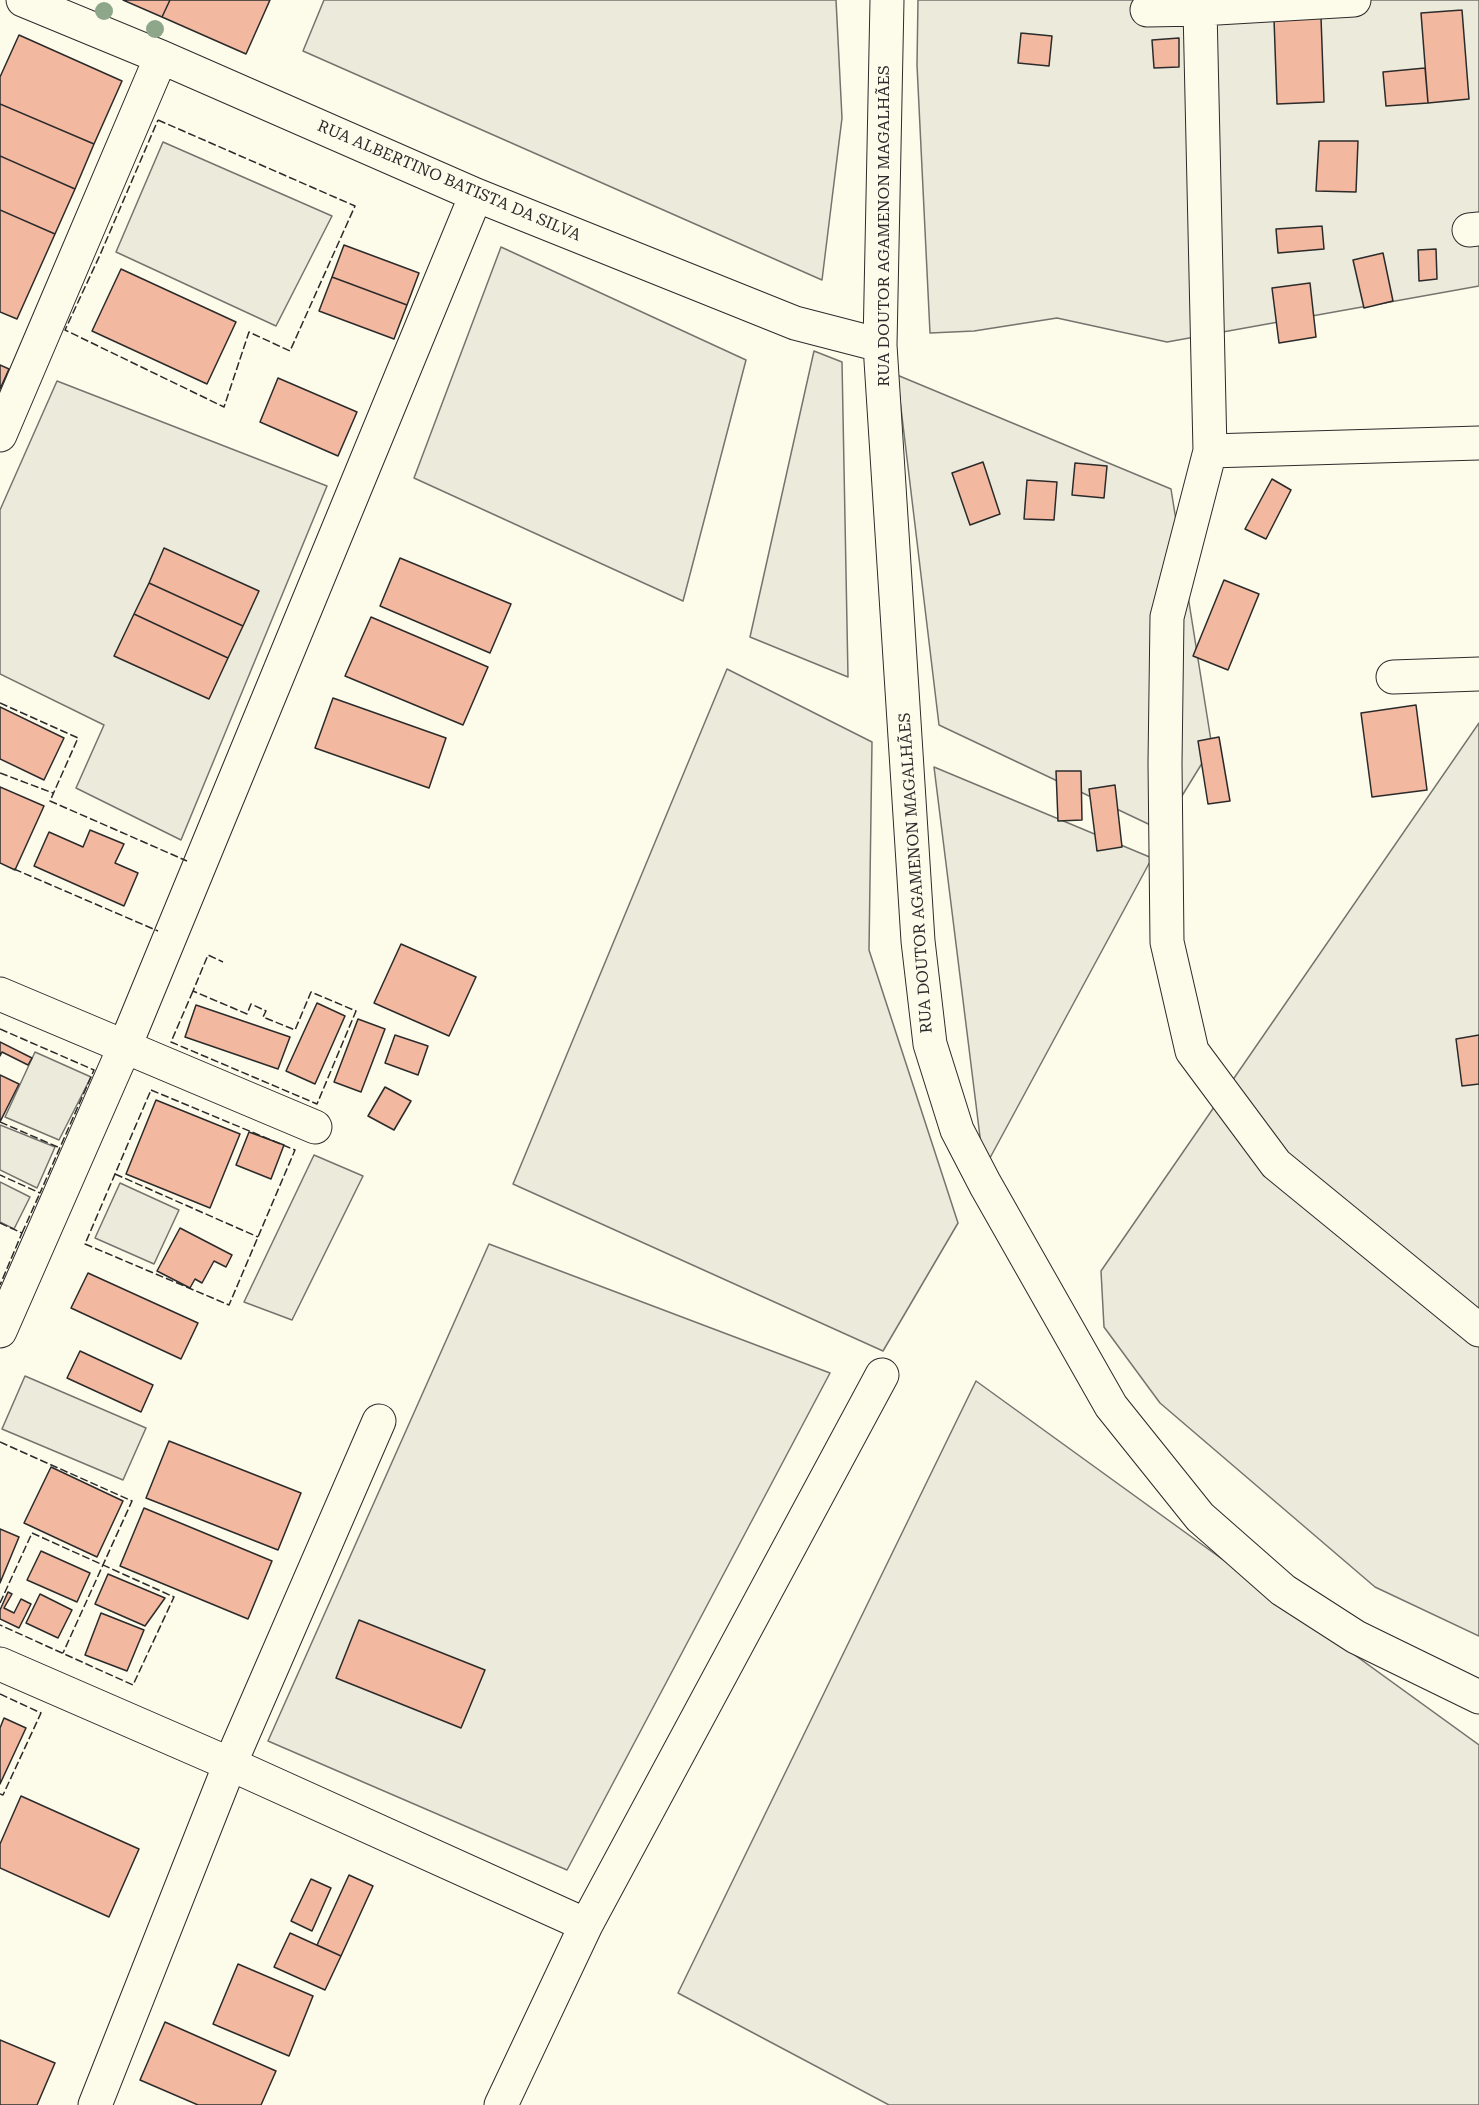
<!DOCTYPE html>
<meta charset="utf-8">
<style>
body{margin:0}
canvas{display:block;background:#fdfbea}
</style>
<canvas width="1479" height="2105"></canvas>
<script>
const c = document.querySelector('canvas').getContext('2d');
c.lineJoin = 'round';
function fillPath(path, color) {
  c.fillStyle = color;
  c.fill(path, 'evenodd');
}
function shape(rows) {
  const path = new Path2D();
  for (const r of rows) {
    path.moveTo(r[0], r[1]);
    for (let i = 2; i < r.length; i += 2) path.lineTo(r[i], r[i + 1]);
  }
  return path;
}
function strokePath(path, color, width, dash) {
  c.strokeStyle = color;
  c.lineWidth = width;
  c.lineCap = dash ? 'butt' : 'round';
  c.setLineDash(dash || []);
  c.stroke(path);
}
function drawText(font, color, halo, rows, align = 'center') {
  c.font = font + ' "Roboto Serif",serif';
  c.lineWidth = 4.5;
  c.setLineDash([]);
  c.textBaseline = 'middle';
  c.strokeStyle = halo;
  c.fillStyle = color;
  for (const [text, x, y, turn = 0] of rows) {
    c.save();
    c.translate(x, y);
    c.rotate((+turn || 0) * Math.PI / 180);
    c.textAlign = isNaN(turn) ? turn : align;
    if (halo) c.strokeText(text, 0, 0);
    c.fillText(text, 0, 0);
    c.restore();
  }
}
const green = shape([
 [324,0,836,0,842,118,822,280,303,51,324,0],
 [918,0,1479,0,1479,286,1167,342,1057,318,974,331,930,333,917,65,918,0],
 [163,142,332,216,276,326,116,252,163,142],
 [501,247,746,360,683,601,414,478,501,247],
 [814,351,842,362,848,677,750,637,814,351],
 [897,375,1171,489,1212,747,1161,830,939,725,897,375],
 [57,381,327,486,181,840,76,788,104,725,0,674,0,510,57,381],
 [727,669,872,742,869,950,958,1223,883,1351,513,1184,727,669],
 [1479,723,1479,1636,1375,1587,1160,1403,1104,1327,1101,1271,1479,723],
 [934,767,1152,858,984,1169,934,767],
 [35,1052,91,1077,59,1140,5,1117,35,1052],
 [0,1125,55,1147,37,1188,0,1170,0,1125],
 [314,1155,363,1176,292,1320,244,1302,314,1155],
 [0,1182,30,1197,14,1229,0,1222,0,1182],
 [120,1183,179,1210,154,1264,95,1238,120,1183],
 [489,1244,830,1373,567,1870,268,1741,489,1244],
 [25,1376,146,1428,123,1480,2,1429,25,1376],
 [976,1381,1479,1745,1479,2105,889,2105,678,1993,976,1381]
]);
fillPath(green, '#ecebdb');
strokePath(green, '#74746e', 1.5);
const building = shape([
 [123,0,170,0,162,17,123,0],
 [170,0,270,0,246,54,162,17,170,0],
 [1462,10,1469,99,1428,103,1421,13,1462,10],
 [1321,17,1324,102,1277,104,1274,19,1321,17],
 [1021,33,1052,36,1049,66,1018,63,1021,33],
 [19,35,122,81,94,144,0,104,0,77,19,35],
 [1179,38,1179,67,1154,68,1152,40,1179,38],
 [1425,68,1428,103,1386,106,1383,72,1425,68],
 [0,104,94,144,75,189,0,156,0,104],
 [1319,141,1358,141,1356,192,1316,191,1319,141],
 [0,156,75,189,55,234,0,210,0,156],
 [0,210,55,234,17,319,0,312,0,210],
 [1322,226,1324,249,1278,253,1276,229,1322,226],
 [344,245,419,273,407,305,332,277,344,245],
 [1436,249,1437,279,1419,281,1418,250,1436,249],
 [1383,253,1393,301,1364,308,1353,260,1383,253],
 [121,269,236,322,207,384,92,331,121,269],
 [332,277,407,305,394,339,319,311,332,277],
 [1310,283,1316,337,1279,343,1272,288,1310,283],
 [0,365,9,369,0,389,0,365],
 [278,378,357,412,338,456,260,422,278,378],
 [983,462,1000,514,970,525,952,473,983,462],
 [1075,463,1107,466,1104,498,1072,495,1075,463],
 [1272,479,1291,490,1266,539,1245,529,1272,479],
 [1027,480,1057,482,1054,520,1024,519,1027,480],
 [164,548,259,591,243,626,149,583,164,548],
 [400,558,511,604,490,653,380,606,400,558],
 [1224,580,1259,594,1228,670,1193,656,1224,580],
 [149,583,243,626,228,658,134,614,149,583],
 [134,614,228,658,209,699,114,656,134,614],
 [371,617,488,667,463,725,345,676,371,617],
 [333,698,446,738,429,788,315,748,333,698],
 [1416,705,1427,790,1372,797,1361,713,1416,705],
 [0,707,64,738,44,780,0,759,0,707],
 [1219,737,1230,801,1208,804,1198,741,1219,737],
 [1056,771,1081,771,1082,820,1058,821,1056,771],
 [1115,785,1122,847,1097,851,1089,789,1115,785],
 [0,787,44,806,15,870,0,863,0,787],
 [90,830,124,844,115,863,138,873,124,906,34,866,49,832,83,847,90,830],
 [401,944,476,977,449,1036,374,1003,401,944],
 [317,1003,345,1016,315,1084,286,1071,317,1003],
 [196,1005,290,1037,278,1069,185,1037,196,1005],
 [358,1019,385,1029,361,1092,334,1082,358,1019],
 [395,1035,428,1046,418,1075,385,1063,395,1035],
 [1479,1035,1479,1084,1462,1086,1456,1039,1479,1035],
 [0,1042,32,1058,28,1065,2,1052,0,1056,0,1042],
 [0,1075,19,1084,0,1122,0,1075],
 [385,1087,411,1101,394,1130,368,1116,385,1087],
 [156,1100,240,1134,210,1208,126,1174,156,1100],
 [249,1132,284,1145,271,1179,236,1165,249,1132],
 [180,1228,232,1255,226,1267,214,1261,202,1283,195,1279,190,1288,157,1271,180,1228],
 [88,1273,198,1323,181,1359,71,1308,88,1273],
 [80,1351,153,1385,141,1412,67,1378,80,1351],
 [169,1441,301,1493,278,1550,146,1498,169,1441],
 [51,1467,123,1501,97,1557,24,1523,51,1467],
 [144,1508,272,1561,248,1619,120,1566,144,1508],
 [0,1529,19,1537,0,1583,0,1529],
 [41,1551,90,1573,77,1602,27,1580,41,1551],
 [108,1574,165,1598,145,1626,95,1604,108,1574],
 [8,1592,12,1594,4,1608,14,1613,21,1599,31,1604,19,1628,0,1619,0,1610,8,1592],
 [40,1594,72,1610,58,1638,26,1623,40,1594],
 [101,1613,144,1630,127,1671,85,1655,101,1613],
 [359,1620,485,1670,461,1728,336,1678,359,1620],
 [4,1718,26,1728,0,1784,0,1728,4,1718],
 [21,1796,139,1849,109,1917,0,1868,0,1844,21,1796],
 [349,1875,373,1886,341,1956,317,1945,349,1875],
 [311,1879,331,1888,312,1931,291,1921,311,1879],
 [290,1933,341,1956,325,1990,274,1967,290,1933],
 [238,1964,313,1996,289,2056,213,2024,238,1964],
 [165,2022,276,2071,261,2105,198,2105,140,2080,165,2022],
 [0,2040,55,2063,37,2105,0,2105,0,2040]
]);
fillPath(building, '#f2b8a0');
strokePath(building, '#2b2b2b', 1.5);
const minor = shape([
 [23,0,161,57,476,195,795,323,880,345],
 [887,0,880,345,918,941,930,1044,957,1130,985,1184,1111,1406,1200,1517,1283,1590,1356,1637,1479,1697],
 [1200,9,1210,451,1479,443],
 [1147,10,1200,9,1354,0],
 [1469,230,1479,229],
 [0,435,161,57],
 [1210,451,1167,617,1165,763,1167,942,1192,1051,1276,1164,1479,1330],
 [1393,677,1479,674],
 [0,994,315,1127],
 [0,1331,125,1046,476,195],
 [0,1664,230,1764,586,1925],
 [95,2105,230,1764,379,1421],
 [501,2105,586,1925,882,1375]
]);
strokePath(minor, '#2b2b2b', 35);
strokePath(minor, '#fdfbea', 33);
strokePath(shape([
 [158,120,355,206,290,351,249,332,224,407,65,330,100,255,158,120],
 [0,703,78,738,50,801,187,861],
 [0,773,53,793],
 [14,869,158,931],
 [193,991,171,1042,317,1104,356,1011,311,992,295,1030,263,1017,266,1011,251,1004,247,1014,193,991,208,955,223,962],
 [0,1029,94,1070,40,1193,0,1175],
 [151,1090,295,1150,229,1305,85,1244,151,1090],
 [0,1122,60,1148],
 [115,1174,258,1237],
 [0,1223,22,1233,0,1285],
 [22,1233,40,1193],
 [0,1442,132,1501,63,1653],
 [0,1603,32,1533,174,1597,133,1685,0,1625],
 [0,1694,41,1713,3,1795,0,1794]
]), '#2b2b2b', 1.5, [8, 3]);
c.fillStyle = '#8ea78a';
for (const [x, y] of [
 [104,11],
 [155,29]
]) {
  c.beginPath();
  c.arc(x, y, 9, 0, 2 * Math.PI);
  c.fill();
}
drawText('16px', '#2b2b2b', '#fdfbea', [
 ["RUA ALBERTINO BATISTA DA SILVA",449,181,23],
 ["RUA DOUTOR AGAMENON MAGALHÃES",884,226,-90],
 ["RUA DOUTOR AGAMENON MAGALHÃES",916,873,-94]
]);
</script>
